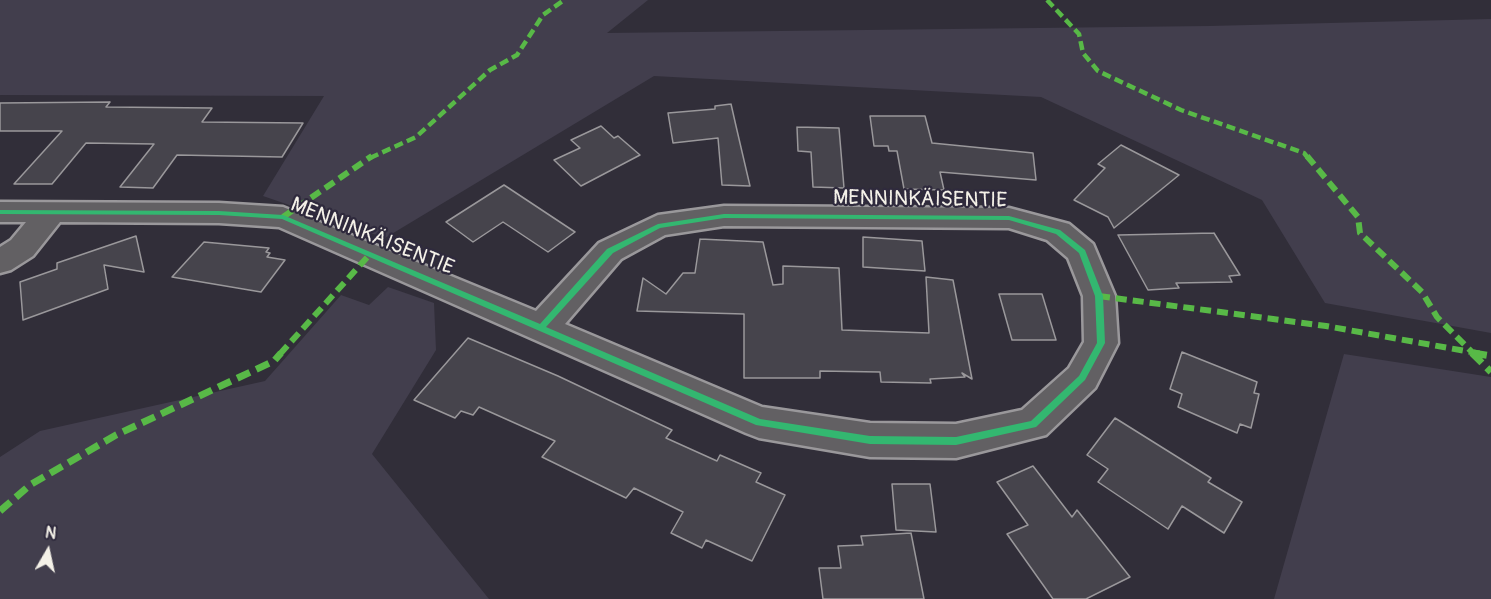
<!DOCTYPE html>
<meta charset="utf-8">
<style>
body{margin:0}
#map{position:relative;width:1491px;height:599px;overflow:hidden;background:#312e39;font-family:Pangolin,sans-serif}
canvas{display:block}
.north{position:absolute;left:18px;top:521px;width:60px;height:60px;-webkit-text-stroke:4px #2f2a3d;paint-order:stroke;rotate:9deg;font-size:16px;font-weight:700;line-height:24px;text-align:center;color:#f4f1e8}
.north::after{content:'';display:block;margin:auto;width:21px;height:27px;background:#f4f1e8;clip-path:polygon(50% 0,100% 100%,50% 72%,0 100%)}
</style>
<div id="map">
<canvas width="1491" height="599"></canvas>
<div class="north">N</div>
</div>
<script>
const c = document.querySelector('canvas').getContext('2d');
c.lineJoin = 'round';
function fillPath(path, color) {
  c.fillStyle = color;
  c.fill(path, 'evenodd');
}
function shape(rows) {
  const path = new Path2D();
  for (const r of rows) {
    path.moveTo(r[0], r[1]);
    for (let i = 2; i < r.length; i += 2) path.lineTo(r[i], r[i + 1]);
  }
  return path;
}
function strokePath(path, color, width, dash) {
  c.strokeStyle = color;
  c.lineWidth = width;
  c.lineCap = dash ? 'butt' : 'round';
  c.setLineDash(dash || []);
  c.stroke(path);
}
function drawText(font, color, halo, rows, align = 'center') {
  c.font = font + ' Pangolin,sans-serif';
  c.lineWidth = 4.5;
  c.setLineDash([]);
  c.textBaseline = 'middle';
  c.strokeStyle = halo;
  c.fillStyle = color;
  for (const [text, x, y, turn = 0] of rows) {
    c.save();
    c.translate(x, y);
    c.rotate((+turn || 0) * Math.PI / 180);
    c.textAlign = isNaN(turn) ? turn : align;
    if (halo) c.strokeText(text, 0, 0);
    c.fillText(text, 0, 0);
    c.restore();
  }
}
fillPath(shape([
 [0,0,648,0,607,33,1209,26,1491,19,1491,333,1325,303,1262,200,1041,97,654,76,385,238,263,196,324,96,0,95],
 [388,287,434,303,436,350,372,454,489,599,0,599,0,457,40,431,265,381,341,295,369,305],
 [1344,354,1491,377,1491,599,1274,599]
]), '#423e4d');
const building = shape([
 [110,102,106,107,212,108,202,122,303,123,282,157,177,155,153,188,120,187,154,144,86,143,52,184,14,184,62,131,0,131,0,103,110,102],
 [731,104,736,126,750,186,722,185,718,138,673,143,668,113,715,109,715,106,731,104],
 [870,116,925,116,932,143,1033,153,1036,180,940,172,944,190,904,189,897,151,889,151,888,146,874,146,870,116],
 [601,126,614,138,618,136,640,155,581,186,554,160,580,148,571,140,601,126],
 [797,127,839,128,844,188,813,187,811,152,798,151,797,127],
 [1121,145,1179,175,1114,228,1108,217,1074,200,1105,168,1098,164,1121,145],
 [504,185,575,232,548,252,503,222,473,242,446,222,504,185],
 [1214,233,1240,275,1229,276,1232,282,1176,283,1179,288,1148,290,1118,235,1214,233],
 [136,236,144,272,104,265,108,289,23,320,20,282,57,269,57,263,136,236],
 [863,237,922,241,925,271,863,267,863,237],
 [700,239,763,242,773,285,783,284,783,266,839,268,842,330,929,333,926,277,953,280,972,379,962,373,965,377,930,379,931,383,881,382,880,372,820,371,820,378,744,378,744,314,637,311,643,278,666,294,683,273,695,273,700,239],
 [204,242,269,248,266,252,270,253,267,257,285,260,261,292,172,277,204,242],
 [999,294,1042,294,1056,340,1012,340,999,294],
 [468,338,558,376,672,430,666,438,717,461,720,455,761,473,756,482,785,495,752,561,706,540,702,548,671,533,683,512,634,488,626,498,542,457,555,441,479,407,473,415,461,411,455,418,414,400,468,338],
 [1182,352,1257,382,1254,393,1259,394,1251,428,1240,424,1237,433,1178,407,1182,394,1170,389,1182,352],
 [1115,418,1211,478,1208,482,1242,502,1224,533,1182,506,1168,529,1098,482,1108,469,1087,455,1115,418],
 [1033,466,1072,517,1077,510,1130,577,1086,599,1053,599,1007,534,1028,525,997,482,1033,466],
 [892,484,930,484,936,532,896,530,892,484],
 [911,533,924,599,823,599,819,568,841,568,838,546,863,545,861,536,911,533]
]);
fillPath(building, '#46444c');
strokePath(building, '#9a989b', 1.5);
const street = shape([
 [0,202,219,203,283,207,536,311,599,243,658,215,724,206,1009,208,1069,224,1093,244,1115,296,1118,343,1095,388,1046,435,956,458,870,457,759,438,746,433,279,227,219,223,60,222,33,256,11,270,0,273,0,247,11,240,26,222,0,222,0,202],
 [724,226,1009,228,1047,240,1068,258,1083,296,1084,342,1069,368,1022,410,956,424,870,423,762,407,565,324,621,259,665,235,724,226]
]);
strokePath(street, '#9a989b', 5);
fillPath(street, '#626063');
strokePath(shape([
 [1047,0,1079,34,1083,53,1098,71,1181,110,1304,153,1308,158],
 [370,158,416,137,490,70,517,55,543,15,564,0]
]), '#58b947', 4.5, [9, 4.5]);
strokePath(shape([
 [1307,156,1358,217,1360,233,1422,292,1437,317,1474,354],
 [283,217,372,156],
 [1099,296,1326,326,1482,354],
 [280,354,371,253]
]), '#58b947', 6, [11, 6]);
strokePath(shape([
 [1472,353,1491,372],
 [1473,353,1491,356],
 [0,511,30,485,116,435,274,361,281,353]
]), '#58b947', 7, [14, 7]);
fillPath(shape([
 [0,210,219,211,283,215,540,324,607,249,658,224,724,214,1009,216,1060,230,1085,250,1103,296,1105,343,1085,380,1036,427,956,445,870,444,756,425,282,219,219,215,0,214,0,210],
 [724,218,1009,220,1056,234,1079,253,1095,296,1097,343,1079,376,1031,421,956,437,870,436,760,419,546,327,613,253,660,228,724,218]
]), '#33b770');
drawText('21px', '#f4f1e8', '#2f2a3d', [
 ["MENNINKÄISENTIE",920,200,1],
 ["MENNINKÄISENTIE",372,237,22]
]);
</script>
